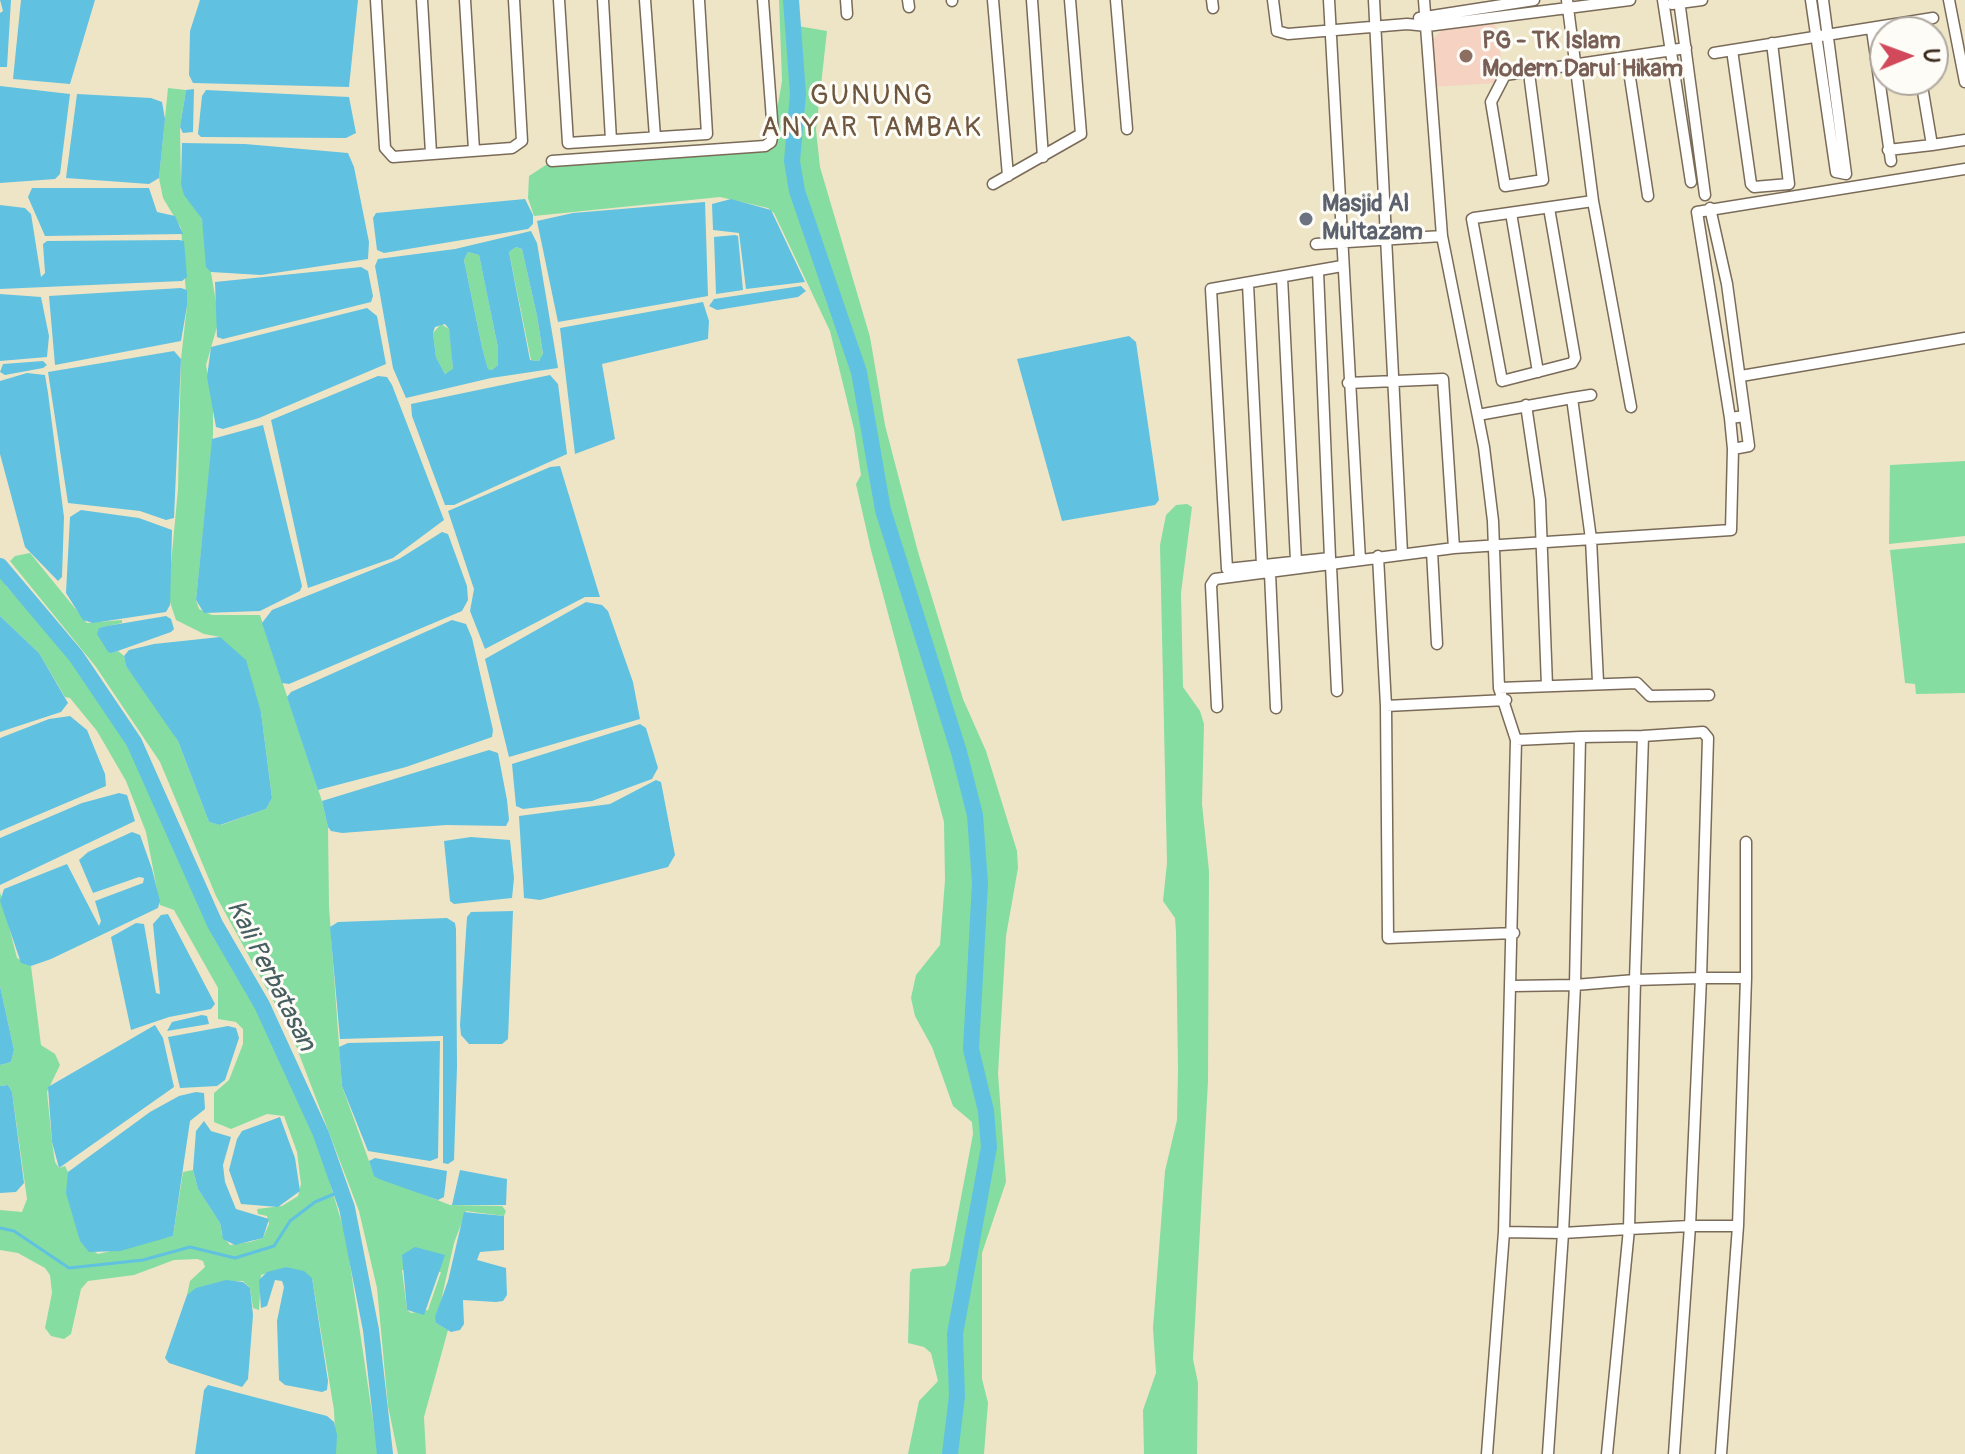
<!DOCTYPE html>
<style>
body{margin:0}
#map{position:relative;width:1965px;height:1454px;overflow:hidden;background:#eee5c7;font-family:Pangolin,sans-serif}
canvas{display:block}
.north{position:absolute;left:1869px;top:16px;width:80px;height:80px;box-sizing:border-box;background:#fdfcf7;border:2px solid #afa8a0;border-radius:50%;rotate:89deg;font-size:22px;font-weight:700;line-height:32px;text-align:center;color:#3b2a1e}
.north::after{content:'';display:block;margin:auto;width:28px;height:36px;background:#d1495b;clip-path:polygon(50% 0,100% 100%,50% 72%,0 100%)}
</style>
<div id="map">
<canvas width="1965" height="1454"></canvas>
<div class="north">U</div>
</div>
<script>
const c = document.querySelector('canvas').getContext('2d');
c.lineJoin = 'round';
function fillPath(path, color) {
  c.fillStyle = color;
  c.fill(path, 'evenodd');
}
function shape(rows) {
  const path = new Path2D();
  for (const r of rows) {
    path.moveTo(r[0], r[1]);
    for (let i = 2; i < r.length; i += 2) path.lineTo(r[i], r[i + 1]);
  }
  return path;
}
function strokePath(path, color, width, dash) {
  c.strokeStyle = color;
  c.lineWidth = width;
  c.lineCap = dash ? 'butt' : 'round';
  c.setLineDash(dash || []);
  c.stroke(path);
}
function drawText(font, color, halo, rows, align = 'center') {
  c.font = font + ' Pangolin,sans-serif';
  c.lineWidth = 6;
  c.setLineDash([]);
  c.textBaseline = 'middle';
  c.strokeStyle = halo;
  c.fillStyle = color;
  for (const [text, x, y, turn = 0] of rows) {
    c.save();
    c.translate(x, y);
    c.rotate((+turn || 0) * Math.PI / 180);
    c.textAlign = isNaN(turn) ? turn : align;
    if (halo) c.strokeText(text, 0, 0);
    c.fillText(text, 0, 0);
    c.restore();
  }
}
fillPath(shape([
 [1494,22,1504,70,1496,83,1433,87,1429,43,1442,30]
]), '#f5d2c2');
fillPath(shape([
 [779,0,799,0,798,26,827,31,816,130,820,167,870,337,885,425,918,552,963,699,986,751,1017,851,1018,868,1006,936,998,1074,1006,1182,982,1253,982,1379,988,1403,984,1454,908,1454,919,1401,938,1381,931,1353,924,1347,908,1343,910,1273,912,1269,945,1266,949,1261,973,1134,972,1122,953,1106,932,1047,915,1016,911,998,916,975,940,945,945,880,944,822,871,550,856,484,861,475,854,429,830,331,774,213,768,208,720,197,534,216,528,198,529,176,552,161,765,146,773,133,782,81],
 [168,88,186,90,180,127,181,184,202,219,219,320,206,365,213,402,213,435,196,600,199,609,212,615,260,615,322,801,328,827,329,907,342,1086,374,1175,450,1205,502,1206,506,1211,504,1216,466,1211,454,1243,436,1323,448,1330,424,1417,426,1454,398,1454,388,1406,377,1288,359,1211,291,1033,216,896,160,762,96,667,10,561,15,556,30,553,87,623,122,620,122,623,99,628,112,653,118,651,124,656,126,666,162,714,178,741,209,822,221,825,266,809,272,798,261,712,220,637,204,634,176,620,168,596,178,489,181,359,187,306,181,228,163,198,159,178],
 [402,1270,441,1272,428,1310,411,1313,407,1310],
 [516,247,522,249,537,316,543,355,539,361,531,360,509,252],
 [468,252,479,255,498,348,498,365,492,370,488,369,482,347,464,260],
 [441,324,449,329,451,344,453,370,445,374,436,357,433,333],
 [1965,461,1965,536,1889,544,1890,465],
 [1187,504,1192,507,1181,593,1183,687,1200,711,1204,724,1202,804,1209,871,1208,1081,1193,1359,1198,1383,1197,1454,1144,1454,1143,1410,1156,1373,1153,1328,1165,1171,1177,1120,1178,1070,1176,932,1175,918,1163,901,1167,863,1160,545,1166,515,1176,505],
 [1965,543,1965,693,1916,694,1915,684,1905,683,1890,550],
 [0,571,6,586,51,635,108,710,142,764,186,876,272,1037,313,1126,346,1237,378,1454,336,1454,334,1410,312,1278,286,1267,261,1275,259,1310,253,1308,250,1288,243,1281,226,1281,187,1295,190,1281,205,1267,203,1261,197,1259,174,1260,134,1275,88,1281,81,1289,71,1334,64,1339,51,1336,45,1328,52,1293,50,1275,45,1268,18,1253,0,1250,0,1210,22,1212,27,1199,12,1092,8,1085,0,1086,0,1065,11,1062,14,1050,0,986,0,892,17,958,31,966,41,1045,55,1054,60,1065,47,1092,52,1142,55,1162,59,1168,65,1166,68,1172,80,1241,98,1254,173,1236,183,1172,193,1170,198,1189,220,1223,222,1235,230,1245,250,1242,263,1238,269,1224,267,1216,258,1214,257,1209,282,1206,298,1196,301,1184,297,1152,284,1116,267,1114,231,1129,214,1122,214,1093,229,1080,243,1044,243,1029,236,1022,218,1019,218,988,174,910,160,905,146,832,126,781,97,731,70,698,65,697,39,653,0,616]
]), '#85dda1');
fillPath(shape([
 [0,0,11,0,7,67,0,67,0,13,3,11],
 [21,0,95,0,70,84,13,79],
 [200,0,358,0,349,87,193,83,189,75,190,31],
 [0,86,70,94,60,174,55,179,0,183],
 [194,89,193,132,183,133,180,127,186,90],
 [206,90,349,97,356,133,346,138,201,137,198,134,202,96],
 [77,94,151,98,162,102,165,119,159,178,149,184,66,178],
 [182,143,245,144,348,153,354,167,369,242,368,259,261,275,211,272,206,267,202,219,184,195,181,184],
 [32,188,149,188,157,212,175,216,183,234,45,236,28,197],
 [525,199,533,215,533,224,528,229,384,253,377,250,373,218,376,213],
 [731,199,771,210,805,282,746,289,739,233,713,230,712,204],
 [705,202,708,296,558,322,537,221,573,213],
 [0,205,25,208,31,214,41,277,45,273,43,244,47,241,179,240,184,241,187,277,182,281,0,289],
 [531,231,537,243,558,368,491,378,406,398,393,368,375,266,378,259,455,249],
 [516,247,522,249,537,316,543,354,539,361,530,360,509,252],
 [468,252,479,255,498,348,498,365,492,370,488,369,482,347,464,260],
 [445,324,449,329,453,369,445,374,436,357,433,333,435,327],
 [735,235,738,236,743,290,716,294,714,237],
 [361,267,368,271,373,296,371,302,223,339,217,337,215,282],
 [801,286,806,291,798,297,717,310,709,306,714,299],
 [181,288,187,290,187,306,181,341,55,365,49,296],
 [0,294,41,297,49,336,47,357,0,361],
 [703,302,709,321,708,339,602,364,615,439,575,454,560,328],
 [367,308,377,316,386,364,259,418,223,429,216,427,207,377,211,347],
 [1129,336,1136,342,1159,500,1155,505,1062,521,1017,359],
 [174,351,181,359,174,518,166,520,140,511,68,503,48,372],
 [43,361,47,365,43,368,5,375,0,372,3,364],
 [27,373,45,375,48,393,64,517,62,577,58,581,25,547,0,454,0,381],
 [550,375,558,384,567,454,454,505,445,505,412,416,411,404],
 [378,376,387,377,392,385,444,520,393,558,308,588,271,420],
 [263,425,302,586,300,591,260,611,204,613,196,600,212,439],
 [560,466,600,597,585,597,485,649,470,611,474,589,448,511,550,467],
 [81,510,139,518,172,530,170,605,166,612,93,623,83,620,66,593,70,517],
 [442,532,448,534,467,586,468,600,462,611,289,684,282,683,262,623,272,610,399,559],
 [586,602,602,605,608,611,633,682,640,719,509,757,485,659],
 [0,616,39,653,68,703,61,712,0,732],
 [166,616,171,619,174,629,171,632,112,653,108,652,97,634,99,628,107,626],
 [452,620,466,624,472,638,493,730,492,737,406,767,318,790,287,697,291,692],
 [220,637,246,660,261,712,272,798,266,809,220,825,209,822,178,741,126,666,124,656,129,650,154,644],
 [70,716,87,730,105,774,106,786,0,831,0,738,49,719],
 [640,724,646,728,658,768,652,779,592,801,523,809,516,806,512,764],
 [489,750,498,753,507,800,509,820,506,826,446,825,342,833,331,831,328,827,322,801],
 [656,780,661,782,675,855,668,867,540,900,524,898,519,816,610,804],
 [119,793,127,795,135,821,0,885,0,838,82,803],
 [132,832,140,835,152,869,160,901,158,908,51,959,31,966,21,963,0,901,4,889,67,864,99,926,101,921,95,901,143,883,144,878,139,877,93,893,79,860,88,852],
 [471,837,510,840,514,878,512,898,454,904,450,901,444,841],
 [513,911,508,1039,502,1044,469,1044,461,1035,460,1025,467,917,471,912],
 [168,914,215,1004,211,1009,169,1017,131,1030,111,937,136,923,144,924,156,993,160,994,153,924,161,915],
 [447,918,455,923,456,929,457,1067,454,1160,448,1164,443,1163,443,1036,340,1039,330,927,338,922],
 [0,986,14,1050,11,1062,0,1065],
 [202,1015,207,1016,209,1024,167,1031,172,1022],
 [155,1025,163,1038,174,1087,59,1168,52,1142,48,1087],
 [228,1026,236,1028,239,1038,225,1080,217,1086,180,1088,168,1037],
 [440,1041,438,1158,430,1161,368,1151,342,1086,339,1047,348,1043],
 [8,1085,12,1092,24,1183,16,1192,0,1193,0,1086],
 [196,1092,204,1093,205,1109,190,1121,173,1236,120,1251,89,1252,80,1241,66,1193,68,1172,150,1112,179,1096],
 [280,1117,295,1158,300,1191,278,1207,241,1204,229,1170,237,1139,242,1131],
 [204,1121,211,1131,231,1137,223,1165,225,1182,236,1209,269,1219,263,1238,235,1245,223,1239,220,1223,198,1189,193,1170,196,1131],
 [375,1158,447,1171,444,1197,438,1200,379,1179,374,1176,369,1161],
 [460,1170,507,1179,506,1205,452,1205],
 [464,1212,504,1216,504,1250,480,1252,477,1260,506,1268,507,1295,503,1301,496,1302,463,1300,464,1324,460,1330,451,1332,436,1323,435,1317,448,1281],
 [415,1247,445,1255,424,1315,407,1310,402,1255],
 [286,1267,304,1271,312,1278,328,1381,327,1390,322,1392,285,1385,279,1380,277,1321,284,1287,282,1281,275,1280,267,1306,261,1308,259,1280,267,1272],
 [226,1280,243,1282,250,1288,253,1315,248,1379,242,1387,169,1363,165,1358,187,1295,196,1288],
 [208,1385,327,1416,334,1422,337,1435,336,1454,195,1454,204,1390]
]), '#61c1e0');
strokePath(shape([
 [0,1228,14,1231,69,1268,143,1260,190,1247,235,1258,274,1246,290,1221,315,1202,341,1191]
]), '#61c1e0', 3);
strokePath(shape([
 [791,0,798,94,792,161,797,191,859,372,883,510,959,752,975,815,980,883,971,1049,986,1111,989,1147,955,1334,957,1396,950,1454],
 [0,566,76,656,134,742,215,924,262,1005,321,1134,347,1208,371,1330,385,1454]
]), '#61c1e0', 16);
const street = shape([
 [376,0,385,148,393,157,512,148,522,141,514,0],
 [422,0,431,153],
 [465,0,474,150],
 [559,0,568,143,707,134,699,0],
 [603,0,611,140],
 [645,0,655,137],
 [846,0,847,14],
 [908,0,909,7],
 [952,0,952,1],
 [993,0,1008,176],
 [1032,0,1043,157],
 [1116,0,1127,129],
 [1212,0,1213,8],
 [1273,0,1277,31,1288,34,1407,24,1427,26,1630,0],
 [1329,0,1360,560],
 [1374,0,1402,553],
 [1424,0,1442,236,1484,447,1493,521,1499,688,1516,740,1504,1232,1487,1454],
 [1567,0,1593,201,1631,407],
 [1663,0,1691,182],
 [1679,0,1705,195],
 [1811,0,1836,172,1846,174,1823,0],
 [1949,0,1965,82],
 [1672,4,1702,0],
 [1419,18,1534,0],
 [1872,30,1891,161],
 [1732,50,1751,184,1754,187,1789,184,1772,43],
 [1714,53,1933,18],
 [1627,58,1648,196],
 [1529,73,1543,180,1505,186,1491,102,1505,75,1686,48],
 [1932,145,1965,140],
 [1888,150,1932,145,1921,80],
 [552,161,765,146,771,142,773,133,763,0],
 [993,184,1081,134,1070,0],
 [1549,208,1575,358,1572,363,1502,381,1472,219,1474,218,1593,201],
 [1710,208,1727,284,1749,446,1733,449],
 [1511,213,1538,372],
 [1316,244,1442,236],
 [1318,271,1330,558,1227,569,1211,289,1342,266],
 [1282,277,1296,561],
 [1248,284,1262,565],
 [1741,376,1965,338],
 [1348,383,1443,379,1454,548],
 [1572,398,1591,395],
 [1526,405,1540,500,1547,686],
 [1478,415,1572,398,1591,539,1598,682],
 [1730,418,1697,212,1965,169],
 [1432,551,1437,644],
 [1378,556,1386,706,1388,938,1514,933],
 [1331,566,1337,691],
 [1270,573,1276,708],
 [1499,688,1637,683,1650,696,1709,695],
 [1386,706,1506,700],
 [1217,707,1211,585,1215,579,1454,548,1731,530,1733,449,1730,418,1745,416],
 [1643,736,1703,732,1708,738,1701,978,1746,978,1746,842],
 [1580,737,1643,736,1635,980,1701,978,1690,1226,1738,1226,1721,1454],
 [1516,740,1580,737,1575,985,1635,980,1629,1229,1690,1226,1674,1454],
 [1513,986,1575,985,1563,1233,1629,1229,1607,1454],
 [1738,1226,1746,978],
 [1504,1232,1563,1233,1548,1454]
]);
strokePath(street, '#7a6b59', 13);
strokePath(street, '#fff', 10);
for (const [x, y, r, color] of [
 [1466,56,8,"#8d6e63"],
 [1306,219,8,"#6b7280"]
]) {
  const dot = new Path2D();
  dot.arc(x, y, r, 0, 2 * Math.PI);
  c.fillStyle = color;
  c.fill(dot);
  strokePath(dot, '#fdfcf7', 3);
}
drawText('bold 24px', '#785e54', '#fdfcf7', [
 ["PG - TK Islam",1482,42],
 ["Modern Darul Hikam",1482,70]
], 'left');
drawText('bold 24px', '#5b616d', '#fdfcf7', [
 ["Masjid Al",1322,205],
 ["Multazam",1322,233]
], 'left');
drawText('italic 26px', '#485f62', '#fdfcf7', [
 ["Kali Perbatasan",270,976,63]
]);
c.letterSpacing = '2px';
drawText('28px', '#6e553e', '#fdfcf7', [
 ["GUNUNG",872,97],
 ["ANYAR TAMBAK",872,129]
]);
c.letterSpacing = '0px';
</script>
